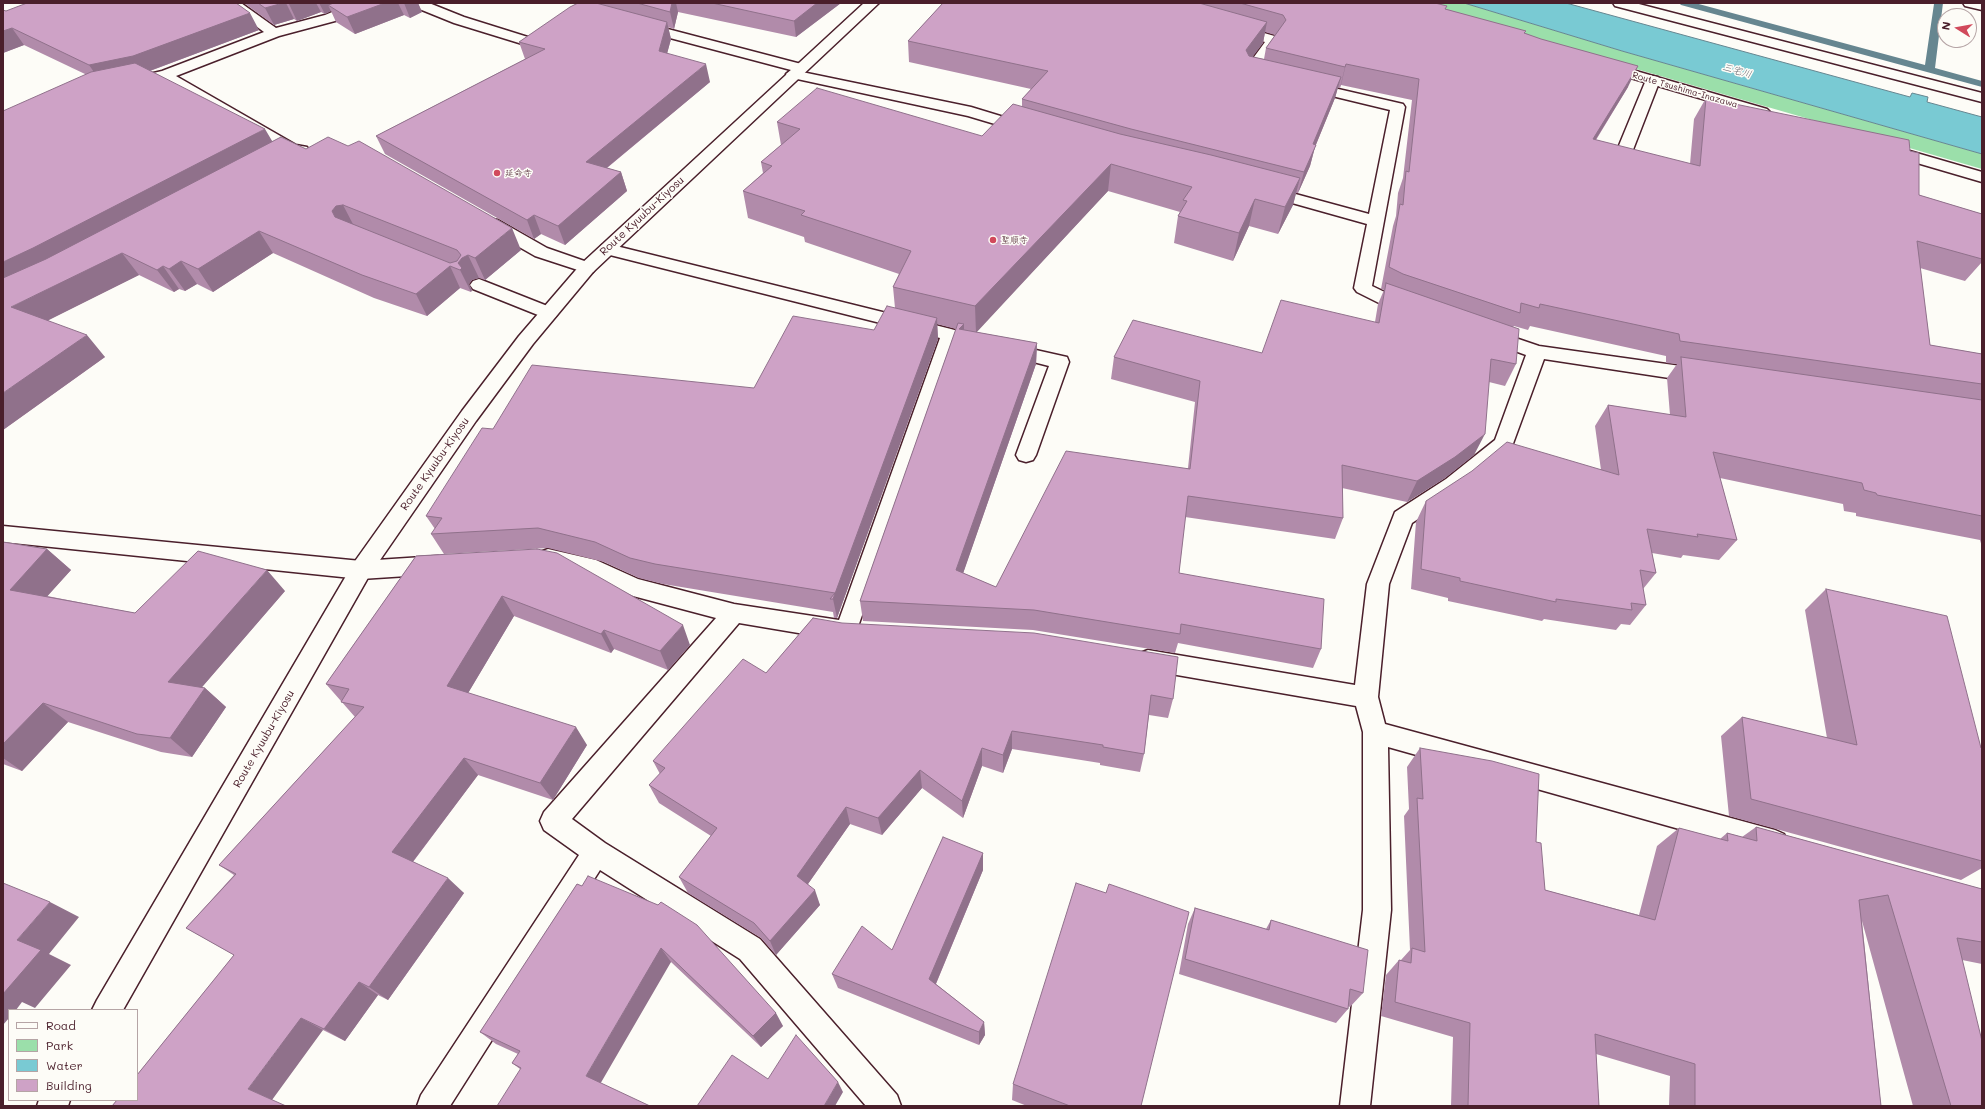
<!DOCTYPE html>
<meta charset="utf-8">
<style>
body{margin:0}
#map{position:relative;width:1985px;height:1109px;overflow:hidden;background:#fdfcf7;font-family:Mali,sans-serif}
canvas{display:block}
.frame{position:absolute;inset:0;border:4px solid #4a1f2b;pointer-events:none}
.legend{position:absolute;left:8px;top:1009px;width:130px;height:92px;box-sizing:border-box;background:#fdfcf7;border:1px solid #b5a4a5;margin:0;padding:5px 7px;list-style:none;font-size:12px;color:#4a1f2b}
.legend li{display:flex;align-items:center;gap:8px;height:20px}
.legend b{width:20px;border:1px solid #b5a4a5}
.north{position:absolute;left:1937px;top:8px;width:40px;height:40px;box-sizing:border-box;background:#fdfcf7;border:1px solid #b5a4a5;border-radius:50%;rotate:281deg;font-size:11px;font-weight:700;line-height:16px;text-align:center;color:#4a1f2b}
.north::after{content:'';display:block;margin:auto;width:14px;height:18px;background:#d1495b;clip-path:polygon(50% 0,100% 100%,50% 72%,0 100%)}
</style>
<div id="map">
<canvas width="1985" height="1109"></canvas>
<div class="frame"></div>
<ul class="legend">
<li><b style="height:5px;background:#fdfcf7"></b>Road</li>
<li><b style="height:11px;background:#9bdfaa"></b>Park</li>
<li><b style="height:11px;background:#79cad3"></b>Water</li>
<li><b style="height:11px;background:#cea2c6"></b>Building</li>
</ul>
<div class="north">N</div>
</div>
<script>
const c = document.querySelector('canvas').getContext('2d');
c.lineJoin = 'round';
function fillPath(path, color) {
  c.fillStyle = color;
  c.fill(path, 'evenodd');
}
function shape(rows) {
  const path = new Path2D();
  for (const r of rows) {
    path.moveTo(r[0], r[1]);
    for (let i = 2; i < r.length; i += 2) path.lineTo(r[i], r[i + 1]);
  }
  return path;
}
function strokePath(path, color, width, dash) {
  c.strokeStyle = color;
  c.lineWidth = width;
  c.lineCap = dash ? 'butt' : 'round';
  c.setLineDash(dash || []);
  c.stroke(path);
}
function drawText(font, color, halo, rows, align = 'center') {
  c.font = font + ' Mali,"Klee One",sans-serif';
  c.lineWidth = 3;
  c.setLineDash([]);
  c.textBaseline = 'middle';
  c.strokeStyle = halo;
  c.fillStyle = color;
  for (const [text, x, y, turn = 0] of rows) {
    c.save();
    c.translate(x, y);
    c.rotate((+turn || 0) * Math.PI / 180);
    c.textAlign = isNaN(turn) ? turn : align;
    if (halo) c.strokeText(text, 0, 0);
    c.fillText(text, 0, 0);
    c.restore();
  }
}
fillPath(shape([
 [1408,3,1464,3,1622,51,1982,154,1982,169]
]), '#9bdfaa');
const water = shape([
 [1464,3,1566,3,1910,97,1912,93,1928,97,1927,102,1982,117,1982,154,1622,51,1464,3]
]);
fillPath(water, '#79cad3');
strokePath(water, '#668690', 1);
fillPath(shape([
 [1679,3,1695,3,1925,65,1934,4,1943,3,1935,68,1982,81,1982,87,1681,5,1679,3]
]), '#668690');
const service = shape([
 [1653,76,1658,77,1660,80,1629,160,1627,163,1621,165,1615,163,1613,160,1646,80,1648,77,1653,76],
 [479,279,555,309,558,313,555,317,549,319,543,317,473,289,470,285,473,281,479,279],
 [1009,344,1067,357,1069,362,1036,455,1033,460,1026,462,1019,460,1016,455,1049,366,1002,354,1000,350,1002,346,1009,344]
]);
const minor = shape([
 [225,3,241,3,276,28,325,15,354,3,373,3,371,6,335,21,279,36,176,76,296,145,307,147,309,150,307,153,287,153,163,80,154,81,149,80,147,77,149,74,162,71,264,32,225,3],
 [410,3,429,3,464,17,531,38,549,29,554,30,556,33,554,36,532,47,454,23,412,6,410,3],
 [1613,3,1635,3,1982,93,1982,102,1615,6,1613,3],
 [1963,3,1982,3,1982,10,1965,6,1963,3],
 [641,22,805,65,807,68,802,72,971,107,1030,125,1033,128,1030,131,1025,133,968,116,788,77,786,74,791,70,636,29,634,26,636,23,641,22],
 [1236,25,1278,37,1280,40,1259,70,1268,72,1270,75,1268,78,1263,79,1250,76,1245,75,1243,72,1265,42,1231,32,1229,29,1231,26,1236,25],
 [1308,82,1403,104,1405,107,1372,286,1395,297,1415,304,1418,308,1415,312,1409,314,1383,305,1357,292,1354,288,1367,224,1260,194,1258,191,1260,188,1266,186,1369,214,1390,110,1303,89,1301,86,1303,83,1308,82],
 [492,219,498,220,547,248,593,264,596,268,593,272,587,273,535,256,486,228,484,224,486,220,492,219],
 [608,244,951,329,958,331,960,335,854,638,846,641,739,623,572,819,605,843,760,939,897,1095,901,1106,866,1106,740,959,600,870,450,1106,417,1106,421,1095,579,855,544,830,540,821,544,812,716,618,633,596,591,577,540,564,537,558,540,552,548,549,596,560,638,579,734,604,839,620,940,338,602,253,599,249,602,245,608,244],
 [1489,329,1539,346,1702,369,1709,371,1712,376,1709,381,1702,383,1544,359,1511,449,1460,491,1412,523,1389,584,1378,697,1385,724,1775,830,1784,834,1788,843,1784,852,1775,856,1388,747,1391,910,1370,1106,1340,1106,1363,910,1363,732,1356,706,1148,670,1140,667,1136,660,1140,653,1148,650,1355,685,1367,584,1395,512,1446,479,1495,440,1526,355,1482,339,1480,335,1482,331,1489,329],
 [3,526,361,561,438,556,446,559,449,565,446,571,438,574,361,579,3,542,3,526]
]);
const secondary = shape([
 [864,3,879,3,593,272,533,344,476,421,369,576,123,1010,92,1010,97,1000,353,564,462,411,519,336,581,264,864,3],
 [1605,62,1767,109,1770,112,1767,115,1762,117,1757,115,1600,69,1598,66,1600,63,1605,62],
 [1889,145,1982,172,1982,182,1883,153,1881,150,1883,147,1889,145],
 [39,1100,70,1100,68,1106,37,1106,39,1100]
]);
strokePath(service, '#4a1f2b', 3);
strokePath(minor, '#4a1f2b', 3);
strokePath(secondary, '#4a1f2b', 3);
fillPath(service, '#fdfcf7');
fillPath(minor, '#fdfcf7');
fillPath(secondary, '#fdfcf7');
fillPath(shape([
 [244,3,418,3,422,12,410,18,404,15,355,34,336,22,331,11,325,14,321,12,297,21,294,19,274,25],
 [574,3,841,3,796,37,678,12,674,29,668,27,671,39,667,53,710,82,607,168,621,172,627,191,565,245,541,234,534,239,385,154,376,136,525,59,519,42,576,4],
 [943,3,1435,3,1446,9,1525,33,1628,87,1596,140,1690,164,1694,119,1706,98,1910,151,1919,195,1982,214,1982,262,1965,281,1920,268,1930,345,1982,354,1982,547,1980,540,1856,516,1856,513,1844,511,1843,504,1720,478,1737,540,1719,560,1683,555,1681,558,1652,553,1656,573,1643,589,1646,605,1630,625,1621,624,1616,630,1544,619,1542,621,1448,601,1448,598,1411,589,1416,522,1426,501,1601,470,1595,426,1608,405,1670,415,1667,378,1677,364,1666,363,1666,356,1530,326,1528,330,1514,326,1513,327,1516,364,1505,386,1489,382,1474,455,1445,478,1407,502,1342,488,1343,518,1335,539,1185,517,1179,573,1321,649,1313,668,1178,643,1175,653,1033,630,863,621,860,601,956,329,937,324,938,339,837,618,834,618,833,612,663,584,639,578,604,562,548,548,444,554,431,534,435,529,426,516,493,429,754,388,874,330,895,308,893,287,899,274,805,242,804,237,748,218,743,191,763,173,761,162,781,145,777,122,982,136,1022,106,1022,99,1031,89,909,62,908,41],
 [1265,32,1275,35,1266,48,1264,59,1252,57,1263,43],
 [1341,85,1412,100,1403,178,1398,193,1396,216,1393,226,1381,289,1384,290,1378,304,1375,322,1262,353,1114,357,1111,379,1195,402,1188,468,996,587,963,573,1036,364,1037,343,976,332,1108,191,1180,212,1178,216,1174,243,1233,261,1249,226,1278,234,1293,205,1296,193,1298,193,1310,166,1315,147,1335,98,1338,87,1340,88],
 [6,11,259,30,150,71,272,141,306,149,521,250,485,280,479,278,472,280,469,284,472,290,471,292,460,288,427,316,374,298,273,253,213,292,197,284,185,291,179,289,174,292,139,275,48,320,105,357,3,430,85,74,24,45,3,53],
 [3,542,47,549,71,570,47,596,135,613,285,591,202,687,205,688,226,707,192,757,161,752,68,722,22,771,3,764],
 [416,556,690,645,668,670,614,649,611,653,514,616,468,693,587,745,553,800,478,775,413,862,464,893,388,1000,378,995,345,1041,323,1030,112,1106,234,955,186,928,234,875,219,865,355,717,326,684],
 [1826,589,1982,748,1982,868,1961,880,1729,816,1721,736,1742,717,1827,738,1805,610],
 [813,618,1173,699,1168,718,1149,715,1144,754,1140,772,1100,765,1100,763,1012,749,1003,773,982,766,963,818,922,788,882,835,850,824,808,884,820,905,776,955,761,938,688,893,679,877,711,836,659,803,649,785,660,774,653,761,766,673],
 [1420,748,1536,842,1545,890,1639,915,1657,846,1679,828,1720,839,1727,833,1742,837,1756,827,1982,889,1982,964,1962,960,1982,1106,1913,1106,1862,921,1881,1106,1669,1106,1670,1076,1596,1054,1599,1106,1451,1106,1453,1037,1381,1016,1386,975,1399,960,1401,960,1410,950,1404,816,1409,809,1407,767],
 [983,853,983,870,936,984,984,1022,985,1035,979,1045,838,988,832,974,892,950],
 [577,884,783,1026,761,1047,671,962,520,1069,512,1063,518,1054,496,1044,480,1032],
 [1195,908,1266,929,1271,920,1363,993,1350,1007,1348,1006,1348,1009,1336,1023,1179,974,1188,924],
 [1013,1084,1141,1106,1027,1106,1012,1100]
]), '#b18baa');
fillPath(shape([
 [283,3,286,3,294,19,274,25,265,8],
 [292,3,316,3,321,12,297,21,289,4],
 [319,3,350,3,328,5,331,11,325,14],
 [385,3,398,3,404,15,355,34,347,17],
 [404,3,418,3,422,12,410,18],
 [672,3,676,3,678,12,674,29,670,12],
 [817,3,841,3,796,37,794,21],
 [250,13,259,30,144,73,101,82,89,65],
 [667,22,671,39,663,69,659,51],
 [1267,22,1263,43,1242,71,1246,50],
 [12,28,24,45,3,53,3,31],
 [706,64,710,82,592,180,586,162],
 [1346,64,1341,85,1340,88,1345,67],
 [1638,66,1628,87,1583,160,1593,139],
 [1341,77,1335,98,1315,147,1310,166,1298,193,1304,172,1313,144],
 [265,129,278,151,3,293,3,262],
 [1111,164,1108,191,976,333,975,306],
 [621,172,627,191,565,245,558,226],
 [1300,178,1293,205,1278,234,1285,207],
 [1255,199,1249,226,1233,261,1239,233],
 [343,205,355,228,335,217,332,211,336,206],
 [534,215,541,234,534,239,527,220],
 [512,228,521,250,485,280,475,258],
 [259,231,273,253,213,292,198,269],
 [122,253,139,275,31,329,11,307],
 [468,255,479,278,472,280,469,284,472,290,471,292,460,270,458,263,462,258],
 [181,261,197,284,185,291,169,269],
 [163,266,179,289,174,292,157,270],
 [450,266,460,288,427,316,416,294],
 [937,318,938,339,837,618,833,599],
 [964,324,964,346,959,329],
 [87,335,105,357,3,430,3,393],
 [1037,343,1036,364,957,591,956,570],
 [1485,434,1474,455,1445,478,1407,502,1417,481],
 [47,549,71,570,35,610,10,590],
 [267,570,285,591,190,701,168,682],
 [502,596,514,616,461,705,447,686],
 [683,625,690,645,668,670,660,651],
 [604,630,614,649,611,653,601,634],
 [205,688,226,707,192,757,170,738],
 [43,703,68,722,22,771,3,758,3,744],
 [576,727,587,745,553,800,540,783],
 [1012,731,1012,749,1003,773,1003,755],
 [982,748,982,766,963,818,962,801],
 [464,758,478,775,408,868,392,852],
 [920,770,922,788,882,835,878,818],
 [846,807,850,824,803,891,797,876],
 [983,853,983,870,932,993,929,979],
 [448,878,464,893,388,1000,369,987],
 [815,890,820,905,776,955,770,941],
 [50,902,79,917,49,954,71,965,35,1008,22,1002,16,1010,9,1010,9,1018,3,1025,3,994,17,940],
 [661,948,671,962,599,1086,586,1076],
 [359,982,378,995,345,1041,324,1029],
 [776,1013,783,1026,761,1047,753,1036],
 [301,1018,323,1030,272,1100,248,1089],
 [984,1022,985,1035,979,1045,979,1032],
 [838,1082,843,1092,835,1106,824,1106]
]), '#90718b');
const building = shape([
 [27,3,236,3,250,13,133,56,89,65,12,28,3,31,3,10,6,11,27,3],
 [258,3,283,3,265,8,258,3],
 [334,3,385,3,347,17,328,5,334,3],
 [578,3,596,3,667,22,659,51,706,64,586,162,621,172,558,226,534,215,527,220,376,136,545,49,519,42,570,7,578,3],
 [637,3,672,3,670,12,637,3],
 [712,3,817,3,794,21,712,3],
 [943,3,1199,3,1267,22,1246,50,1249,56,1341,77,1313,144,1316,145,1304,172,1131,129,1022,99,1048,71,908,41,943,3],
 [1240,3,1435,3,1447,6,1445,9,1526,31,1524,33,1541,39,1638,66,1593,139,1700,166,1706,98,1909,140,1910,151,1919,153,1919,195,1982,214,1982,259,1917,241,1930,345,1982,354,1982,384,1680,341,1679,334,1540,304,1539,308,1521,303,1520,313,1403,274,1389,267,1400,204,1403,205,1406,171,1409,172,1419,79,1346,64,1345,67,1266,48,1286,20,1283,15,1240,3],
 [135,63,265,129,33,248,3,262,3,111,91,72,135,63],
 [817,88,982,136,1013,104,1120,134,1211,155,1300,178,1285,207,1255,199,1239,233,1178,216,1187,201,1183,200,1192,187,1111,164,975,306,893,287,911,251,801,215,805,211,743,191,772,166,761,162,800,129,777,122,817,88],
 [281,137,306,149,328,137,348,146,359,141,512,228,475,258,468,255,462,258,458,263,462,268,460,270,450,266,416,294,362,275,259,231,198,269,181,261,169,269,163,266,157,270,122,253,11,307,87,335,3,393,3,278,46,259,281,137],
 [343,205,457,250,461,255,457,261,450,263,335,217,332,211,336,206,343,205],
 [1386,283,1519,329,1516,364,1491,359,1485,434,1455,457,1417,481,1342,465,1343,518,1188,496,1179,573,1324,599,1321,649,1181,624,1180,634,1034,610,860,601,958,323,964,324,959,329,1037,343,956,570,996,587,1066,451,1190,469,1200,381,1114,357,1133,320,1262,353,1281,300,1379,323,1386,283],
 [887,306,937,318,833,599,830,599,835,593,655,564,630,558,595,542,538,528,431,534,442,518,426,516,482,428,493,429,532,365,754,388,793,316,874,330,887,306],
 [1681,357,1982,400,1982,516,1877,495,1876,493,1864,490,1862,483,1713,452,1737,540,1697,534,1698,537,1647,529,1656,573,1640,570,1646,605,1631,603,1632,610,1556,599,1556,602,1460,581,1460,578,1421,569,1426,501,1472,471,1507,442,1619,475,1608,405,1686,417,1681,357],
 [3,542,47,549,10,590,135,613,198,551,267,570,168,682,205,688,170,738,137,734,43,703,3,744,3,542],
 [537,549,557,553,683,625,660,651,604,630,601,634,502,596,447,686,576,727,540,783,464,758,392,852,448,878,369,987,359,982,324,1029,301,1018,248,1089,286,1106,112,1106,117,1100,137,1100,137,1075,234,955,186,928,236,874,219,865,364,707,341,702,349,689,326,684,416,556,537,549],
 [1826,589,1947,616,1981,748,1982,748,1982,861,1751,799,1742,717,1857,745,1826,589],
 [813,618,842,623,1034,633,1178,657,1173,699,1151,695,1144,754,1103,747,1103,745,1012,731,1003,755,982,748,962,801,920,770,878,818,846,807,797,876,815,890,770,941,754,923,679,877,717,828,649,785,665,768,653,761,743,659,766,673,813,618],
 [1420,748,1492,761,1539,774,1536,842,1541,843,1545,890,1655,920,1679,828,1728,841,1727,833,1757,841,1756,827,1982,889,1982,942,1957,938,1982,1041,1982,1106,1951,1106,1888,895,1859,900,1881,1106,1695,1106,1695,1064,1595,1034,1599,1106,1468,1106,1470,1023,1395,1002,1399,960,1411,963,1412,948,1425,952,1417,798,1423,799,1420,748],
 [943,837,983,853,929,979,984,1022,979,1032,832,974,862,926,892,950,943,837],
 [588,876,658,905,661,902,697,925,776,1013,753,1036,661,948,586,1076,650,1106,497,1106,521,1068,512,1063,520,1051,480,1032,577,884,582,886,588,876],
 [3,883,50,902,17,940,41,950,3,994,3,883],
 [1076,883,1106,893,1109,884,1189,912,1141,1106,1070,1106,1013,1084,1076,883],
 [1195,908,1269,930,1271,920,1368,950,1363,993,1350,989,1348,1009,1185,959,1195,908],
 [796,1035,838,1082,824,1106,697,1106,732,1055,768,1079,796,1035]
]);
fillPath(building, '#cea2c6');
strokePath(building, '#90718b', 1);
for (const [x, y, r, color] of [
 [497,173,4,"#d1495b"],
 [993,240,4,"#d1495b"]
]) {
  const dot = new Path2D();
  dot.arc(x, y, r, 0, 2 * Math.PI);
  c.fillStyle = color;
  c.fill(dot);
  strokePath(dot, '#fdfcf7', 1.5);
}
drawText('9px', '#4a1f2b', '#fdfcf7', [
 ["Route Tsushima-Inazawa",1685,90,16]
]);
drawText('9px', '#4a1f2b', '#fdfcf7', [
 ["延命寺",505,173],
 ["聖順寺",1001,240]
], 'left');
drawText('italic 10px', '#5a5b66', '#fdfcf7', [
 ["三宅川",1737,71,16]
]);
drawText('11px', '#4a1f2b', '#fdfcf7', [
 ["Route Kyuubu-Kiyosu",642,216,-43],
 ["Route Kyuubu-Kiyosu",435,464,-55],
 ["Route Kyuubu-Kiyosu",264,739,-60]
]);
</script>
